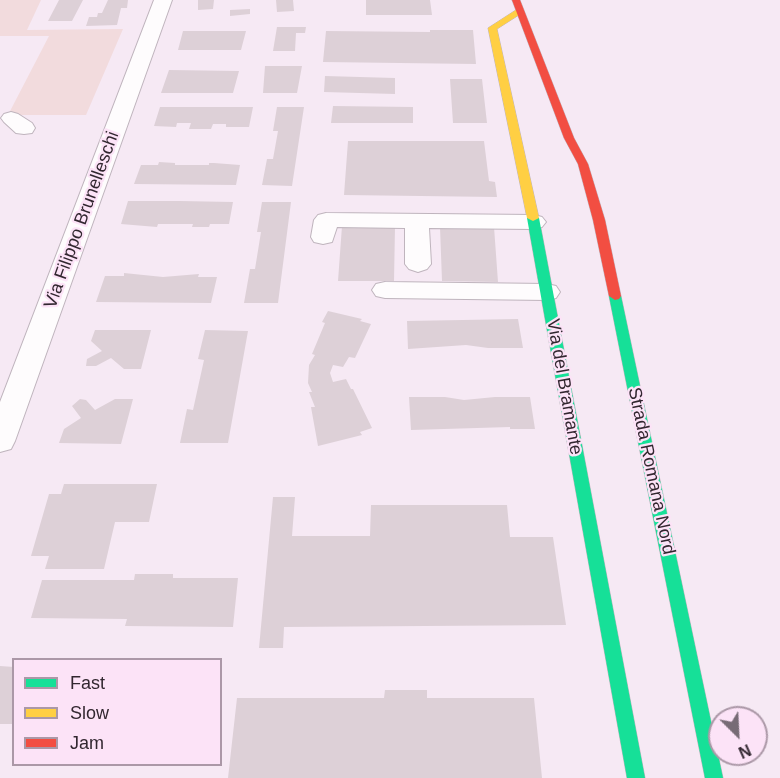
<!DOCTYPE html>
<style>
body{margin:0}
#map{position:relative;width:780px;height:778px;overflow:hidden;background:#f6e9f4;font-family:Helvetica,sans-serif}
canvas{display:block}
.legend{position:absolute;left:12px;top:658px;width:210px;height:108px;box-sizing:border-box;background:#fce3f7;border:2px solid #ab98a7;margin:0;padding:8px 10px;list-style:none;font-size:18px;color:#322730}
.legend li{display:flex;align-items:center;gap:12px;height:30px}
.legend b{width:30px;border:2px solid #ab98a7}
.north{position:absolute;left:708px;top:706px;width:60px;height:60px;box-sizing:border-box;background:#fce3f7;border:2px solid #ab98a7;border-radius:50%;rotate:156deg;font-size:16px;font-weight:700;line-height:24px;text-align:center;color:#322730}
.north::after{content:'';display:block;margin:auto;width:21px;height:27px;background:#776b75;clip-path:polygon(50% 0,100% 100%,50% 72%,0 100%)}
</style>
<div id="map">
<canvas width="780" height="778"></canvas>
<ul class="legend">
<li><b style="height:8px;background:#16e098"></b>Fast</li>
<li><b style="height:8px;background:#ffcf43"></b>Slow</li>
<li><b style="height:8px;background:#f24e42"></b>Jam</li>
</ul>
<div class="north">N</div>
</div>
<script>
const c = document.querySelector('canvas').getContext('2d');
c.lineJoin = 'round';
function fillPath(path, color) {
  c.fillStyle = color;
  c.fill(path, 'evenodd');
}
function shape(rows) {
  const path = new Path2D();
  for (const r of rows) {
    path.moveTo(r[0], r[1]);
    for (let i = 2; i < r.length; i += 2) path.lineTo(r[i], r[i + 1]);
  }
  return path;
}
function strokePath(path, color, width, dash) {
  c.strokeStyle = color;
  c.lineWidth = width;
  c.lineCap = dash ? 'butt' : 'round';
  c.setLineDash(dash || []);
  c.stroke(path);
}
function drawText(font, color, halo, rows, align = 'center') {
  c.font = font + ' Helvetica,sans-serif';
  c.lineWidth = 4.5;
  c.setLineDash([]);
  c.textBaseline = 'middle';
  c.strokeStyle = halo;
  c.fillStyle = color;
  for (const [text, x, y, turn = 0] of rows) {
    c.save();
    c.translate(x, y);
    c.rotate((+turn || 0) * Math.PI / 180);
    c.textAlign = isNaN(turn) ? turn : align;
    if (halo) c.strokeText(text, 0, 0);
    c.fillText(text, 0, 0);
    c.restore();
  }
}
fillPath(shape([
 [0,0,41,0,27,30,123,29,86,115,8,115,49,36,0,36]
]), '#f2dbdd');
fillPath(shape([
 [59,0,83,0,72,21,48,21],
 [108,0,128,0,127,8,121,8,117,25,86,26,89,17,97,17,98,13,102,13],
 [198,0,214,0,213,9,198,10],
 [276,0,293,0,294,11,277,12],
 [366,0,430,0,432,15,366,15],
 [250,9,250,14,230,16,230,10],
 [277,27,306,27,305,33,296,33,295,51,273,51],
 [430,30,473,30,476,64,323,62,326,31,430,32],
 [183,31,246,31,241,50,178,50],
 [265,66,302,66,297,93,263,93],
 [169,70,239,71,233,93,161,93],
 [325,76,395,78,395,94,324,92],
 [450,79,482,79,487,123,453,123],
 [333,106,413,107,413,123,331,123],
 [160,107,253,107,249,127,226,127,226,124,213,124,211,129,189,129,191,123,177,123,176,127,154,126],
 [277,107,304,107,292,186,262,185,267,159,273,159,278,131,273,131],
 [348,141,484,141,489,181,495,182,497,197,344,195],
 [159,162,175,163,175,165,209,165,209,163,214,163,240,165,236,185,134,184,141,165,158,165],
 [128,201,180,201,233,202,229,224,210,224,209,227,192,227,193,224,158,224,157,227,121,224],
 [262,202,291,202,278,303,244,303,250,269,255,269,261,232,257,232],
 [342,226,395,227,394,281,338,281],
 [440,227,494,227,498,282,442,281],
 [124,273,163,277,199,274,198,277,217,277,211,303,96,302,105,276,124,276],
 [328,311,362,319,360,321,371,324,355,358,349,357,343,367,333,365,330,373,333,382,346,379,351,389,353,389,372,428,360,432,362,435,318,446,311,407,315,407,309,392,312,392,308,383,309,365,315,355,312,354,325,323,322,322],
 [518,319,523,348,488,348,466,345,408,349,407,321],
 [95,330,151,330,141,369,124,369,111,358,96,366,86,366,87,359,102,351,91,341],
 [205,330,248,331,228,443,180,443,187,409,193,410,204,360,198,359],
 [409,397,445,397,464,400,495,397,530,397,535,429,510,429,510,427,411,430],
 [80,399,86,400,95,410,115,399,133,399,121,444,59,443,64,429,81,418,72,406],
 [64,484,157,484,149,522,115,522,104,569,45,569,49,556,31,556,49,494,61,494],
 [273,497,295,497,292,536,370,536,371,505,507,505,510,537,553,537,566,625,284,627,283,648,259,648],
 [135,574,173,574,173,578,238,578,233,627,125,626,127,619,31,618,42,580,134,580],
 [0,666,14,667,13,724,0,724],
 [385,690,427,690,427,698,534,698,542,778,228,778,237,698,384,698]
]), '#ddd0d7');
const street = shape([
 [154,0,172,0,15,441,11,449,0,452,0,402,154,0],
 [11,112,18,114,32,123,35,128,32,133,24,134,16,133,4,122,1,118,4,114,11,112],
 [326,213,534,215,542,217,546,222,542,227,534,229,429,228,431,264,427,269,418,272,409,269,405,264,405,228,337,227,332,242,323,244,314,242,311,237,314,220,318,215,326,213],
 [385,282,547,284,556,286,560,292,556,298,547,300,385,298,376,296,372,290,376,284,385,282]
]);
const fast = shape([
 [533,215,539,218,645,778,627,778,527,218,533,215],
 [615,292,621,296,723,778,705,778,609,296,615,292]
]);
const slow = shape([
 [519,8,523,11,522,13,497,29,539,218,533,221,527,218,488,28,519,8]
]);
const jam = shape([
 [512,0,520,0,574,138,588,164,605,220,621,296,619,299,615,300,609,296,593,220,578,164,564,138,512,0]
]);
strokePath(street, '#bfb4bd', 2);
strokePath(fast, '#bfb4bd', 1);
strokePath(slow, '#bfb4bd', 1);
strokePath(jam, '#bfb4bd', 1);
fillPath(street, '#fefcfd');
fillPath(fast, '#16e098');
fillPath(slow, '#ffcf43');
fillPath(jam, '#f24e42');
drawText('18px', '#322730', '#fce3f7', [
 ["Via Filippo Brunelleschi",82,220,-70],
 ["Via del Bramante",564,387,80],
 ["Strada Romana Nord",651,471,78]
]);
</script>
